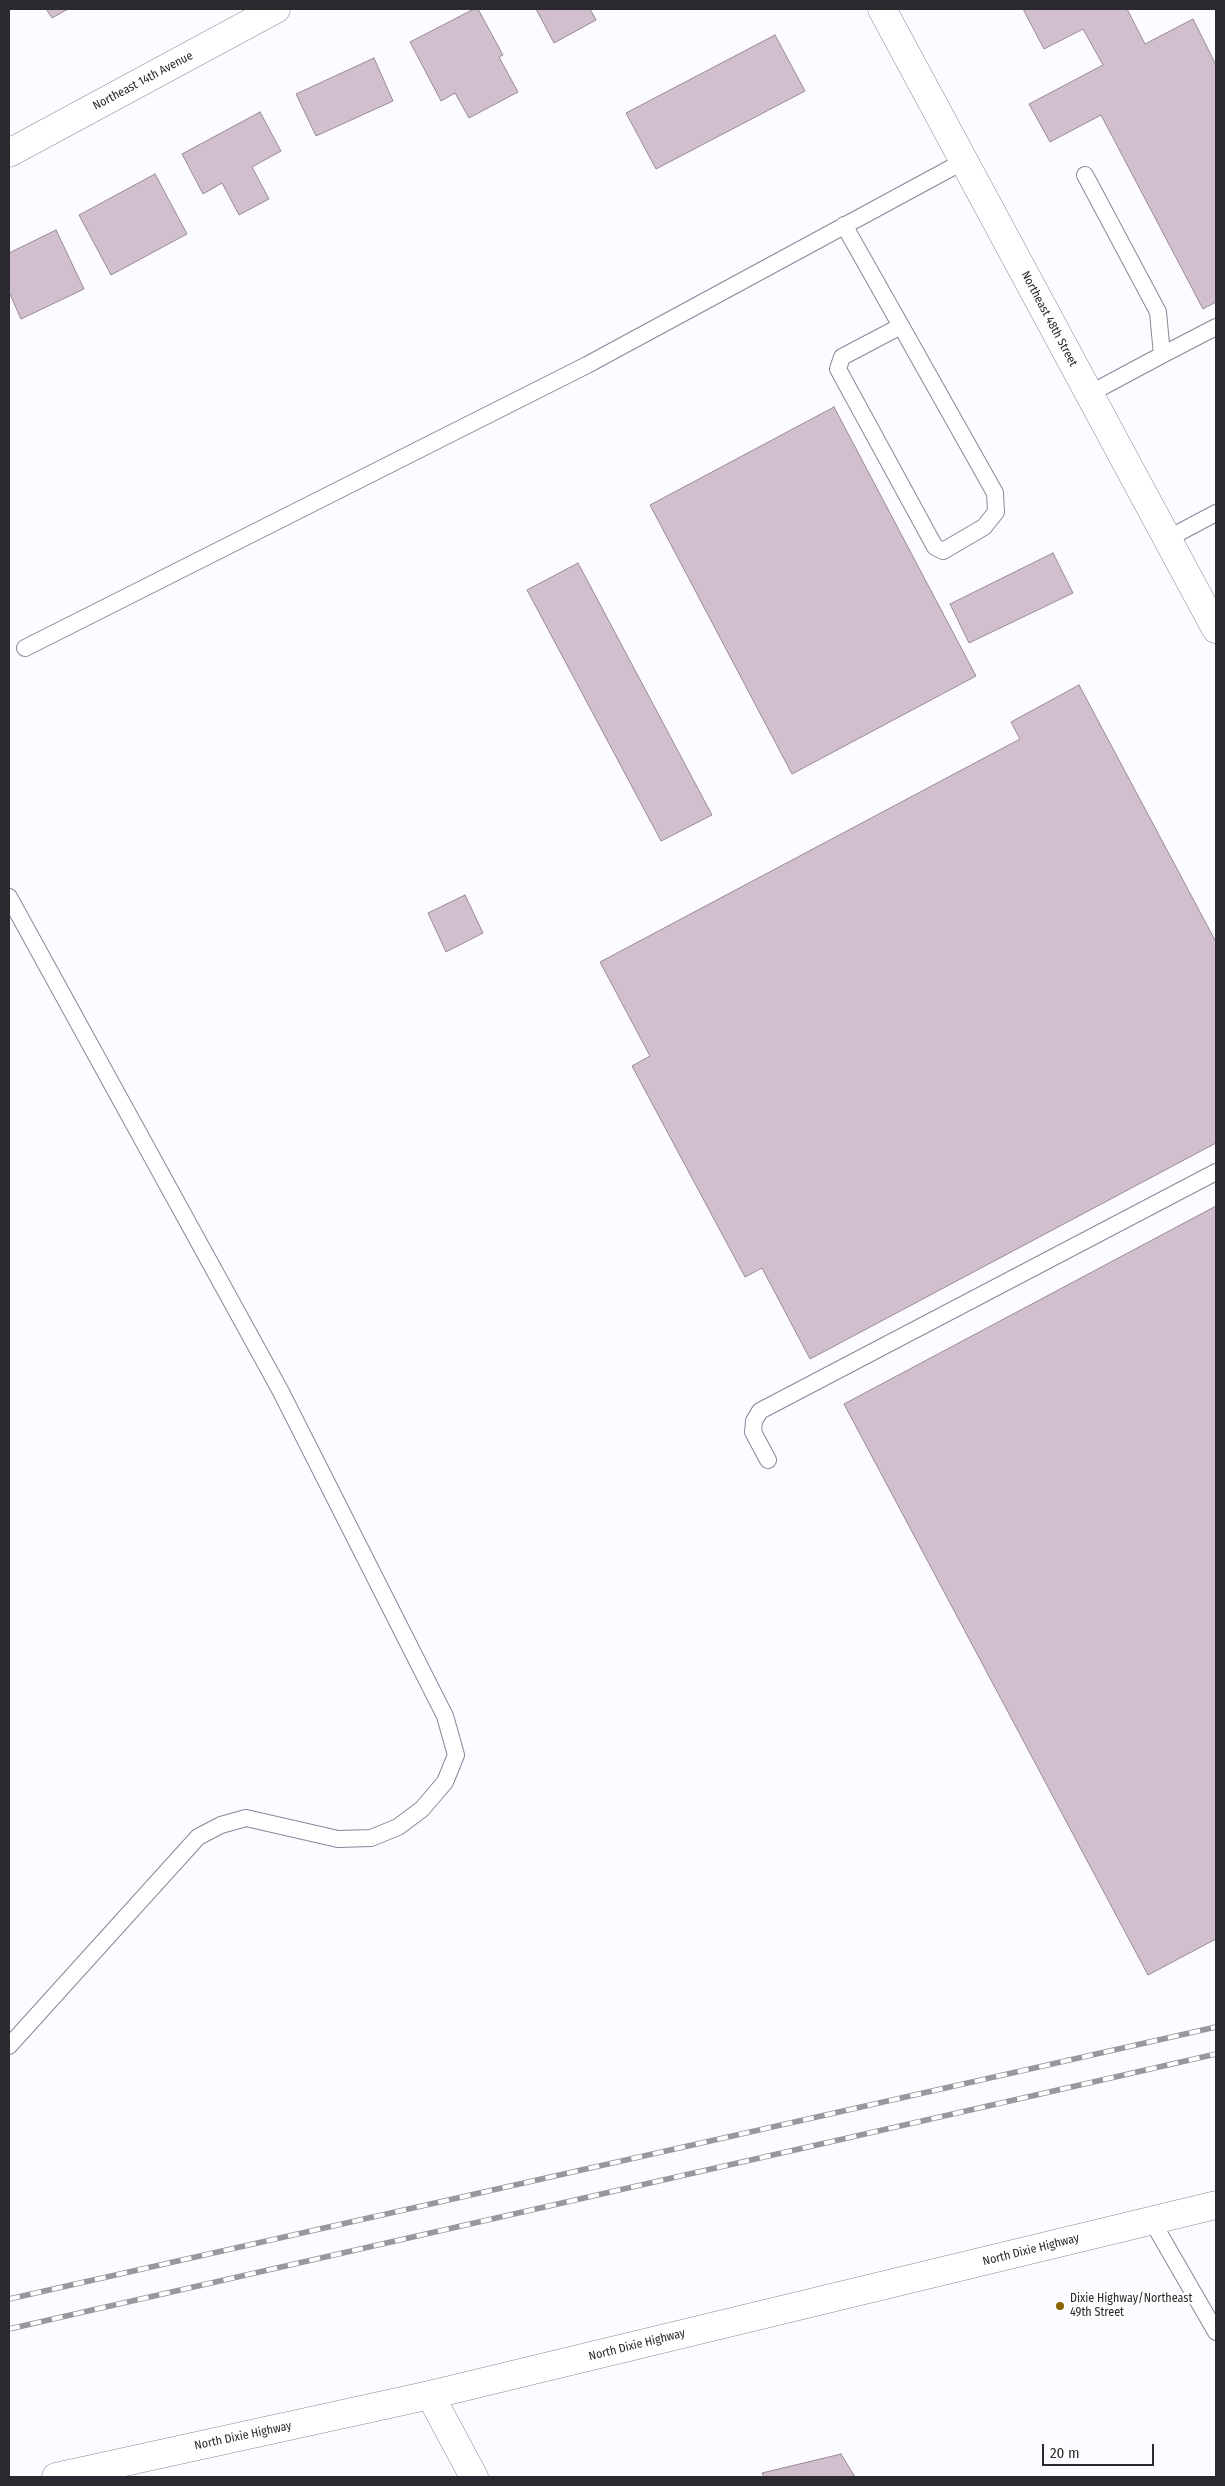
<!DOCTYPE html>
<style>
body{margin:0}
#map{position:relative;width:1225px;height:2486px;overflow:hidden;background:#fcfbff;font-family:"Fira Sans Condensed",sans-serif}
canvas{display:block}
.frame{position:absolute;inset:0;border:10px solid #2c2830;pointer-events:none}
.scale{position:absolute;left:1042px;top:2444px;width:112px;height:22px;box-sizing:border-box;border:2px solid #2c2830;border-top:0;padding-left:6px;font-size:15px;line-height:18px;white-space:nowrap;color:#2c2830;-webkit-text-stroke:4px #fff;paint-order:stroke}
</style>
<div id="map">
<canvas width="1225" height="2486"></canvas>
<div class="frame"></div>
<div class="scale">20 m</div>
</div>
<script>
const c = document.querySelector('canvas').getContext('2d');
c.lineJoin = 'round';
function fillPath(path, color) {
  c.fillStyle = color;
  c.fill(path, 'evenodd');
}
function shape(rows) {
  const path = new Path2D();
  for (const r of rows) {
    path.moveTo(r[0], r[1]);
    for (let i = 2; i < r.length; i += 2) path.lineTo(r[i], r[i + 1]);
  }
  return path;
}
function strokePath(path, color, width, dash) {
  c.strokeStyle = color;
  c.lineWidth = width;
  c.lineCap = dash ? 'butt' : 'round';
  c.setLineDash(dash || []);
  c.stroke(path);
}
function drawText(font, color, halo, rows, align = 'center') {
  c.font = font + ' "Fira Sans Condensed",sans-serif';
  c.lineWidth = 4.5;
  c.setLineDash([]);
  c.textBaseline = 'middle';
  c.strokeStyle = halo;
  c.fillStyle = color;
  for (const [text, x, y, turn = 0] of rows) {
    c.save();
    c.translate(x, y);
    c.rotate((+turn || 0) * Math.PI / 180);
    c.textAlign = isNaN(turn) ? turn : align;
    if (halo) c.strokeText(text, 0, 0);
    c.fillText(text, 0, 0);
    c.restore();
  }
}
const building = shape([
 [46,9,68,9,52,18,46,9],
 [474,9,478,9,503,55,499,57,518,92,469,118,455,93,441,101,410,42,474,9],
 [536,9,590,9,596,20,554,43,536,9],
 [1023,9,1127,9,1145,44,1193,19,1216,65,1216,302,1203,309,1101,115,1050,142,1029,104,1103,65,1083,29,1044,49,1023,9],
 [775,35,805,91,656,169,626,113,775,35],
 [374,58,393,101,316,136,296,94,374,58],
 [260,112,281,151,252,167,269,199,239,215,222,183,203,194,182,154,260,112],
 [155,174,187,234,111,275,79,215,155,174],
 [56,230,84,289,21,319,9,292,9,253,56,230],
 [834,407,976,676,792,774,650,505,834,407],
 [1053,553,1073,593,969,643,950,604,1053,553],
 [578,563,712,815,661,841,527,590,578,563],
 [1079,685,1216,942,1216,1143,810,1359,762,1268,745,1277,632,1066,650,1056,600,962,1020,739,1011,722,1079,685],
 [465,895,483,933,446,952,428,913,465,895],
 [1216,1206,1216,1939,1148,1975,844,1404,1216,1206],
 [841,2454,855,2477,764,2477,762,2473,841,2454]
]);
fillPath(building, '#d1bfcd');
strokePath(building, '#9a8997', 1);
const service = shape([
 [1085,175,1158,312,1162,355,1089,394],
 [844,225,901,326,995,493,996,512,984,527,943,551,935,547,838,369,842,357,901,326],
 [1162,355,1216,327],
 [1167,539,1216,513],
 [25,648,587,365,964,161],
 [9,897,280,1390,445,1716,456,1755,445,1782,422,1809,398,1827,371,1838,338,1839,246,1818,221,1825,198,1837,9,2046],
 [768,1460,753,1432,754,1421,760,1411,1216,1172],
 [1152,2221,1216,2332]
]);
const minor = shape([
 [9,153,276,9],
 [430,2395,474,2477]
]);
const tertiary = shape([
 [882,9,1216,629]
]);
const secondary = shape([
 [56,2477,430,2395,1216,2205]
]);
strokePath(service, '#8d8597', 18);
strokePath(minor, '#8d8597', 29);
strokePath(tertiary, '#8d8597', 29);
strokePath(secondary, '#8d8597', 29);
strokePath(service, '#fff', 16);
strokePath(minor, '#fff', 28);
strokePath(tertiary, '#fff', 28);
strokePath(secondary, '#fff', 28);
const rail = shape([
 [9,2299,1216,2027],
 [9,2329,1216,2054]
]);
strokePath(rail, '#99979c', 5.5);
strokePath(rail, '#fff', 4, [11]);
for (const [x, y, r, color] of [
 [1060,2306,5,"#8b6404"]
]) {
  const dot = new Path2D();
  dot.arc(x, y, r, 0, 2 * Math.PI);
  c.fillStyle = color;
  c.fill(dot);
  strokePath(dot, '#fff', 2);
}
drawText('12px', '#2c2830', '#fff', [
 ["Northeast 14th Avenue",143,81,-28],
 ["Northeast 48th Street",1049,319,62],
 ["North Dixie Highway",1031,2250,-14],
 ["North Dixie Highway",637,2345,-14],
 ["North Dixie Highway",243,2436,-12]
]);
drawText('12px', '#2c2830', '#fff', [
 ["Dixie Highway/Northeast",1070,2299],
 ["49th Street",1070,2313]
], 'left');
</script>
